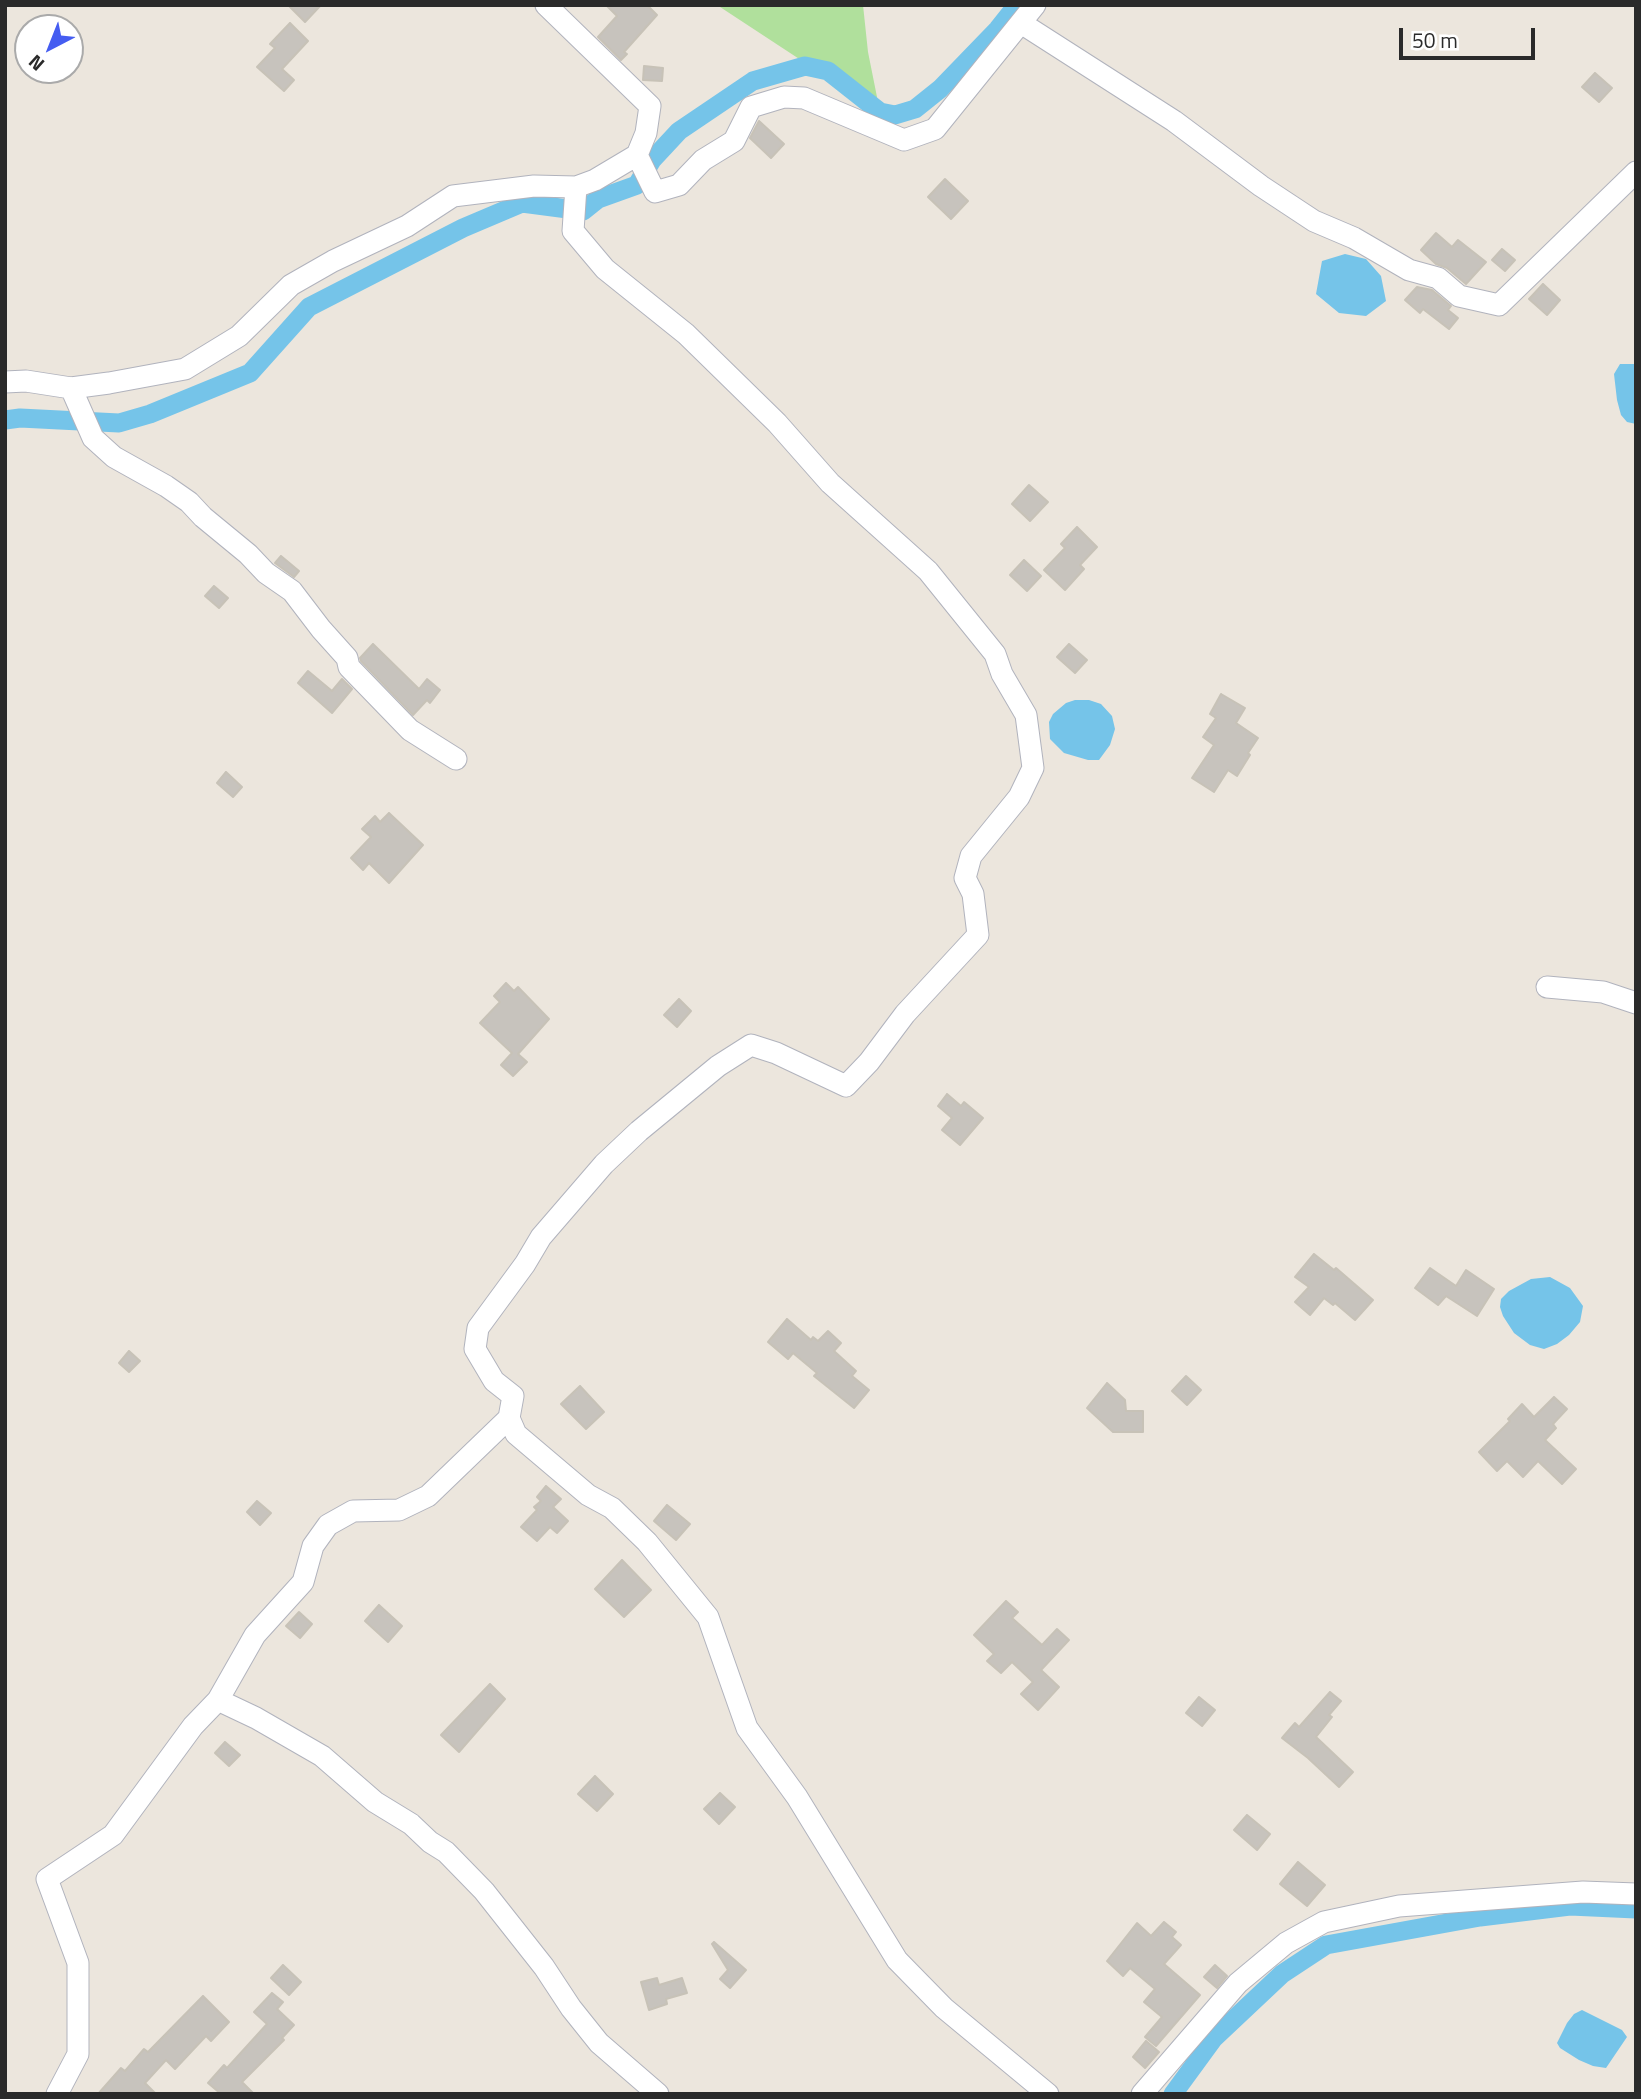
<!DOCTYPE html>
<style>
body{margin:0}
#map{position:relative;width:1641px;height:2099px;overflow:hidden;background:#ece6dd;font-family:"Titillium Web",sans-serif}
canvas{display:block}
.frame{position:absolute;inset:0;border:7px solid #2a2a2a;pointer-events:none}
.north{position:absolute;left:14px;top:14px;width:70px;height:70px;box-sizing:border-box;background:#fff;border:2px solid #aaa;border-radius:50%;rotate:222deg;font-size:19px;font-weight:700;line-height:28px;text-align:center;color:#2a2a2a}
.north::after{content:'';display:block;margin:auto;width:24px;height:32px;background:#455df1;clip-path:polygon(50% 0,100% 100%,50% 72%,0 100%)}
.scale{position:absolute;left:1399px;top:28px;width:136px;height:32px;box-sizing:border-box;border:4px solid #2a2a2a;border-top:0;padding-left:9px;font-size:21px;line-height:24px;white-space:nowrap;color:#2a2a2a;-webkit-text-stroke:5px #fff;paint-order:stroke}
</style>
<div id="map">
<canvas width="1641" height="2099"></canvas>
<div class="frame"></div>
<div class="north">N</div>
<div class="scale">50 m</div>
</div>
<script>
const c = document.querySelector('canvas').getContext('2d');
c.lineJoin = 'round';
function fillPath(path, color) {
  c.fillStyle = color;
  c.fill(path, 'evenodd');
}
function shape(rows) {
  const path = new Path2D();
  for (const r of rows) {
    path.moveTo(r[0], r[1]);
    for (let i = 2; i < r.length; i += 2) path.lineTo(r[i], r[i + 1]);
  }
  return path;
}
function strokePath(path, color, width, dash) {
  c.strokeStyle = color;
  c.lineWidth = width;
  c.lineCap = dash ? 'butt' : 'round';
  c.setLineDash(dash || []);
  c.stroke(path);
}
fillPath(shape([
 [717,5,863,5,868,52,880,112]
]), '#b0e09c');
fillPath(shape([
 [1345,254,1366,259,1381,276,1386,301,1366,316,1339,313,1316,294,1322,261],
 [1620,364,1636,364,1636,424,1627,422,1621,415,1617,400,1614,374],
 [1075,700,1089,700,1101,704,1112,716,1115,729,1110,745,1099,760,1088,760,1064,753,1050,739,1049,722,1053,714,1066,703],
 [1550,1277,1570,1288,1583,1306,1580,1322,1569,1335,1557,1344,1544,1349,1530,1345,1514,1333,1503,1316,1500,1307,1501,1299,1509,1291,1531,1279],
 [1582,2010,1622,2030,1627,2037,1606,2068,1593,2066,1579,2060,1560,2048,1557,2043,1567,2023,1574,2014]
]), '#75c4e9');
strokePath(shape([
 [5,420,20,418,119,423,150,414,250,373,309,307,463,228,522,203,583,211,598,199,637,185,652,160,679,131,753,81,805,66,828,71,880,112,895,115,915,109,940,89,998,29,1017,5],
 [1173,2094,1214,2038,1282,1974,1326,1945,1480,1917,1570,1906,1636,1909]
]), '#75c4e9', 19);
const building = shape([
 [288,5,321,5,305,22,288,5],
 [606,5,647,5,657,15,624,52,627,54,621,60,598,37,617,16,606,5],
 [290,23,308,41,282,69,294,80,284,91,257,67,275,48,270,44,290,23],
 [644,66,663,68,662,81,643,80,644,66],
 [1595,73,1612,88,1599,102,1582,87,1595,73],
 [759,121,784,144,771,158,750,138,759,121],
 [945,179,968,201,951,219,928,197,945,179],
 [1436,233,1452,247,1458,240,1486,262,1466,284,1447,268,1436,264,1421,250,1436,233],
 [1502,249,1515,260,1505,271,1492,260,1502,249],
 [1543,284,1560,300,1547,315,1529,299,1543,284],
 [1417,287,1432,290,1451,306,1448,310,1458,318,1449,329,1423,309,1420,313,1405,300,1417,287],
 [1029,485,1048,502,1030,521,1012,504,1029,485],
 [1077,527,1097,547,1080,565,1084,569,1065,590,1044,570,1065,548,1061,544,1077,527],
 [281,556,299,571,294,577,275,563,281,556],
 [1024,560,1041,576,1027,591,1010,575,1024,560],
 [214,586,228,598,219,608,205,596,214,586],
 [373,644,419,689,427,679,440,690,430,703,427,700,413,715,361,661,360,658,373,644],
 [1069,644,1087,660,1075,673,1057,657,1069,644],
 [308,671,332,691,342,679,352,689,332,713,298,683,308,671],
 [1221,694,1245,708,1236,723,1258,738,1248,753,1250,755,1237,776,1228,770,1214,792,1192,778,1214,745,1203,737,1216,718,1210,714,1221,694],
 [226,772,242,787,233,797,217,783,226,772],
 [389,813,423,845,389,883,369,863,363,870,351,858,371,837,362,829,375,816,380,822,389,813],
 [506,983,514,991,518,987,549,1019,518,1054,527,1062,513,1076,501,1065,512,1053,480,1023,500,1002,494,996,506,983],
 [679,999,691,1011,677,1027,664,1015,679,999],
 [947,1094,961,1106,964,1102,983,1118,960,1145,942,1130,952,1118,938,1106,947,1094],
 [1314,1254,1334,1270,1336,1268,1373,1300,1355,1320,1335,1303,1333,1305,1324,1298,1310,1315,1295,1302,1309,1287,1295,1277,1314,1254],
 [1430,1268,1456,1286,1466,1270,1494,1289,1477,1316,1446,1296,1438,1305,1415,1288,1430,1268],
 [787,1319,811,1340,813,1337,818,1341,828,1331,841,1343,834,1351,856,1371,852,1376,869,1390,854,1408,814,1376,817,1373,793,1353,788,1359,768,1342,787,1319],
 [129,1351,140,1361,129,1372,119,1363,129,1351],
 [1186,1376,1201,1390,1187,1405,1172,1391,1186,1376],
 [1107,1383,1125,1400,1126,1411,1143,1411,1143,1432,1113,1432,1087,1408,1107,1383],
 [580,1386,604,1412,586,1429,561,1404,580,1386],
 [1554,1397,1567,1409,1553,1424,1556,1428,1545,1440,1576,1469,1562,1484,1538,1461,1523,1477,1507,1461,1497,1471,1479,1452,1510,1421,1508,1419,1522,1404,1534,1417,1554,1397],
 [546,1486,561,1499,553,1507,568,1521,557,1533,550,1527,537,1541,521,1527,537,1510,534,1507,541,1501,537,1497,546,1486],
 [257,1501,271,1513,260,1525,247,1512,257,1501],
 [667,1505,690,1524,676,1540,654,1521,667,1505],
 [622,1560,651,1590,624,1617,595,1589,622,1560],
 [1006,1601,1018,1612,1012,1618,1042,1645,1057,1629,1069,1640,1041,1670,1059,1687,1038,1710,1021,1694,1033,1682,1012,1662,1001,1673,987,1661,994,1654,974,1635,1006,1601],
 [379,1605,402,1626,388,1642,365,1621,379,1605],
 [299,1612,312,1624,300,1638,286,1626,299,1612],
 [490,1684,505,1699,459,1752,441,1735,490,1684],
 [1330,1692,1341,1701,1329,1715,1332,1717,1316,1737,1353,1772,1339,1787,1308,1758,1282,1738,1295,1723,1299,1727,1330,1692],
 [1199,1697,1215,1710,1202,1726,1186,1713,1199,1697],
 [225,1742,240,1755,229,1766,215,1753,225,1742],
 [595,1776,613,1794,597,1811,578,1794,595,1776],
 [720,1793,735,1807,719,1824,704,1809,720,1793],
 [1247,1815,1270,1834,1257,1850,1234,1830,1247,1815],
 [1298,1862,1325,1885,1307,1906,1280,1884,1298,1862],
 [1164,1922,1176,1932,1172,1937,1181,1945,1164,1964,1200,1995,1156,2046,1145,2037,1162,2017,1144,2002,1155,1989,1130,1968,1123,1976,1107,1961,1137,1923,1151,1936,1164,1922],
 [714,1942,746,1970,730,1988,720,1979,728,1970,712,1944,714,1942],
 [283,1965,301,1982,289,1995,271,1978,283,1965],
 [1215,1965,1227,1976,1217,1988,1204,1977,1215,1965],
 [657,1978,659,1985,682,1978,687,1993,666,1999,667,2004,649,2010,641,1982,657,1978],
 [272,1993,283,2002,277,2009,294,2025,282,2038,284,2040,242,2082,254,2094,221,2094,208,2083,224,2065,227,2068,267,2024,254,2012,272,1993],
 [203,1996,229,2022,211,2041,206,2036,175,2069,166,2060,145,2083,156,2094,98,2094,121,2068,125,2071,144,2049,148,2052,203,1996],
 [1146,2041,1159,2052,1145,2068,1133,2057,1146,2041]
]);
fillPath(building, '#c7c3bd');
strokePath(building, '#c7c2b7', 2);
const minor = shape([
 [1021,23,1174,121,1261,186,1314,221,1354,238,1409,270,1438,278,1459,296,1499,305,1636,172],
 [637,155,655,192,679,185,703,160,734,141,751,107,784,97,804,98,904,140,935,129,1035,5],
 [576,187,573,231,605,269,686,334,777,423,830,483,928,571,995,654,1002,674,1026,715,1033,768,1019,797,971,856,965,878,973,894,978,935,905,1014,869,1062,846,1086,776,1053,751,1045,718,1066,639,1131,604,1164,541,1237,525,1264,478,1328,475,1349,494,1381,513,1396,509,1418,428,1496,399,1510,353,1511,328,1525,313,1546,303,1582,255,1635,218,1700,256,1718,322,1756,375,1802,411,1824,430,1842,446,1852,484,1891,544,1967,571,2008,599,2043,658,2094],
 [5,382,26,381,71,388,109,383,185,369,239,336,291,285,333,261,407,226,453,196,534,186,576,187,595,180,637,155,646,133,650,106,546,5],
 [71,388,93,438,114,457,166,486,189,502,203,517,248,554,266,573,292,591,321,629,347,658,349,667,410,730,456,759],
 [1547,987,1603,992,1636,1003],
 [509,1418,516,1434,588,1495,612,1508,647,1542,708,1617,747,1728,797,1797,897,1960,944,2008,1048,2094],
 [57,2094,78,2054,78,1963,47,1879,113,1835,193,1726,218,1700],
 [1142,2094,1238,1983,1286,1943,1324,1922,1399,1906,1583,1892,1636,1894]
]);
strokePath(minor, '#b1b3bd', 23);
strokePath(minor, '#fff', 21);
</script>
